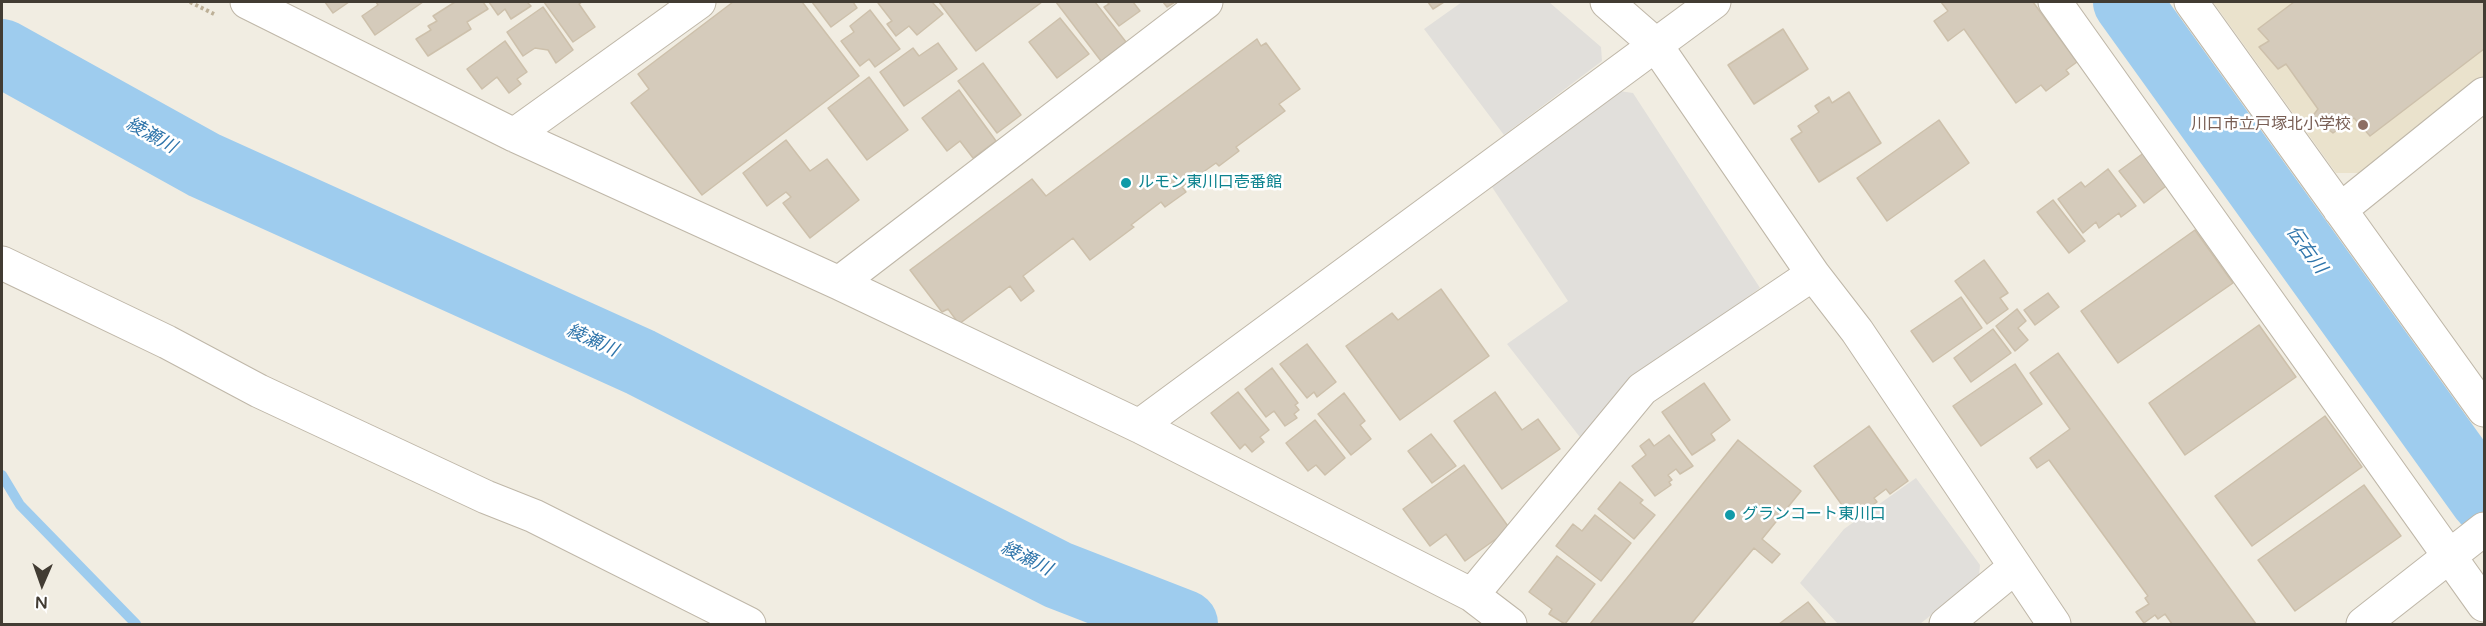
<!DOCTYPE html>
<meta charset="utf-8">
<style>
body{margin:0}
#map{position:relative;width:2486px;height:626px;overflow:hidden;background:#f1ede2;font-family:"Varela Round",sans-serif}
canvas{display:block}
.frame{position:absolute;inset:0;border:3px solid #423c33;pointer-events:none}
.north{position:absolute;left:12px;top:554px;width:60px;height:60px;-webkit-text-stroke:4px #fff;paint-order:stroke;rotate:182deg;font-size:16px;font-weight:700;line-height:24px;text-align:center;color:#423c33}
.north::after{content:'';display:block;margin:auto;width:21px;height:27px;background:#423c33;clip-path:polygon(50% 0,100% 100%,50% 72%,0 100%)}
</style>
<div id="map">
<canvas width="2486" height="626"></canvas>
<div class="frame"></div>
<div class="north">N</div>
</div>
<script>
const c = document.querySelector('canvas').getContext('2d');
c.lineJoin = 'round';
function fillPath(path, color) {
  c.fillStyle = color;
  c.fill(path, 'evenodd');
}
function shape(rows) {
  const path = new Path2D();
  for (const r of rows) {
    path.moveTo(r[0], r[1]);
    for (let i = 2; i < r.length; i += 2) path.lineTo(r[i], r[i + 1]);
  }
  return path;
}
function strokePath(path, color, width, dash) {
  c.strokeStyle = color;
  c.lineWidth = width;
  c.lineCap = dash ? 'butt' : 'round';
  c.setLineDash(dash || []);
  c.stroke(path);
}
function drawText(font, color, halo, rows, align = 'center') {
  c.font = font + ' "Varela Round","Noto Sans JP",sans-serif';
  c.lineWidth = 5;
  c.setLineDash([]);
  c.textBaseline = 'middle';
  c.strokeStyle = halo;
  c.fillStyle = color;
  for (const [text, x, y, turn = 0] of rows) {
    c.save();
    c.translate(x, y);
    c.rotate((+turn || 0) * Math.PI / 180);
    c.textAlign = isNaN(turn) ? turn : align;
    if (halo) c.strokeText(text, 0, 0);
    c.fillText(text, 0, 0);
    c.restore();
  }
}
fillPath(shape([
 [2213,2,2484,2,2484,77,2366,173,2336,173]
]), '#eae2cc');
fillPath(shape([
 [1462,2,1549,2,1601,47,1602,61,1504,135,1424,29],
 [1619,91,1633,93,1760,288,1646,371,1583,441,1507,344,1568,301,1490,184],
 [1916,478,1980,565,1979,576,1920,624,1838,624,1800,583,1844,529]
]), '#e1dfdb');
strokePath(shape([
 [2,475,20,505,136,624]
]), '#9eccee', 10);
strokePath(shape([
 [2127,2,2484,499],
 [2,53,204,165,640,362,1058,575,1184,624]
]), '#9eccee', 68);
const building = shape([
 [325,2,349,2,333,13,325,2],
 [376,2,423,2,375,35,362,16,378,5,376,2],
 [455,2,483,2,488,9,467,22,471,29,428,56,416,39,431,30,428,26,437,21,433,16,455,2],
 [489,2,527,2,531,6,511,19,505,9,498,15,489,2],
 [544,2,582,2,579,4,595,27,573,42,544,2],
 [733,2,802,2,859,76,702,195,631,103,649,89,638,74,733,2],
 [812,2,853,2,857,8,831,27,812,2],
 [879,2,932,2,943,14,917,35,909,26,896,36,887,24,892,21,878,3,879,2],
 [939,2,1042,2,976,51,939,2],
 [1056,2,1095,2,1126,42,1101,61,1056,2],
 [1107,2,1133,2,1140,11,1119,26,1104,7,1109,4,1107,2],
 [1163,2,1175,2,1167,7,1163,2],
 [1428,2,1444,2,1433,9,1428,2],
 [1941,2,2033,2,2077,62,2066,70,2069,74,2046,91,2041,85,2016,103,1964,29,1948,41,1934,21,1948,11,1941,2],
 [2294,2,2484,2,2484,49,2370,136,2354,118,2333,133,2312,117,2318,109,2286,64,2278,69,2259,47,2269,41,2258,29,2294,2],
 [543,7,573,50,556,63,548,50,535,48,523,56,507,32,543,7],
 [870,10,900,49,875,67,869,59,860,66,841,41,854,32,850,26,870,10],
 [1060,18,1089,54,1057,78,1029,42,1060,18],
 [1783,29,1808,69,1754,104,1728,65,1783,29],
 [1257,39,1261,46,1266,43,1300,89,1279,104,1285,111,1236,147,1239,151,1219,166,1216,163,1182,187,1186,192,1165,207,1161,202,1131,225,1134,227,1090,260,1073,238,1023,276,1034,291,1021,301,1010,286,959,324,948,309,942,312,910,270,1032,179,1046,196,1257,39],
 [505,41,527,72,517,79,521,84,509,93,497,77,482,89,467,69,505,41],
 [938,43,957,69,904,106,880,72,913,48,919,56,938,43],
 [983,63,1021,115,997,133,958,81,983,63],
 [869,77,908,130,867,160,828,108,869,77],
 [959,90,996,141,973,158,960,141,947,151,922,118,959,90],
 [1849,92,1881,143,1819,182,1791,139,1802,132,1798,126,1819,112,1815,106,1829,97,1832,103,1849,92],
 [1939,120,1969,163,1887,221,1857,178,1939,120],
 [786,140,810,171,827,159,859,200,810,238,783,203,791,197,786,192,767,206,743,173,786,140],
 [2145,152,2170,183,2144,203,2119,171,2145,152],
 [2108,169,2136,206,2121,217,2119,213,2099,228,2096,222,2083,233,2058,199,2081,182,2085,187,2108,169],
 [2053,200,2085,241,2069,253,2037,212,2053,200],
 [2195,230,2233,283,2118,363,2081,311,2195,230],
 [1984,260,2008,293,2000,298,2008,309,1987,324,1955,281,1984,260],
 [1441,289,1489,356,1400,420,1346,346,1392,313,1398,320,1441,289],
 [2048,293,2059,307,2035,325,2024,310,2048,293],
 [1961,297,1982,328,1933,362,1911,331,1961,297],
 [2017,309,2026,321,2018,328,2028,340,2015,351,1996,326,2017,309],
 [2259,325,2296,377,2185,455,2149,403,2259,325],
 [1993,329,2011,353,1971,382,1954,358,1993,329],
 [1307,344,1336,382,1317,397,1314,392,1307,398,1280,364,1307,344],
 [2058,353,2256,624,2172,624,2165,614,2158,619,2155,615,2144,623,2136,612,2149,604,2145,598,2148,596,2049,460,2037,468,2030,458,2070,429,2030,373,2058,353],
 [2015,364,2042,404,1981,446,1953,406,2015,364],
 [1272,368,1298,403,1295,405,1299,410,1294,414,1297,418,1285,426,1274,411,1266,417,1245,389,1272,368],
 [1704,383,1730,420,1711,434,1715,440,1692,455,1662,412,1704,383],
 [1238,392,1269,430,1260,437,1264,442,1252,452,1245,444,1240,449,1211,413,1238,392],
 [1495,392,1522,430,1538,419,1560,449,1502,489,1454,421,1495,392],
 [1344,393,1365,421,1360,425,1371,439,1351,455,1318,414,1344,393],
 [2325,416,2362,467,2252,546,2215,496,2325,416],
 [1315,420,1345,458,1325,475,1316,465,1308,471,1286,443,1315,420],
 [1869,426,1908,481,1890,494,1886,489,1874,498,1877,502,1852,519,1814,466,1869,426],
 [1431,434,1456,466,1432,483,1408,451,1431,434],
 [1669,435,1693,466,1680,474,1676,469,1668,475,1672,480,1669,482,1671,485,1655,496,1632,466,1646,455,1640,446,1649,439,1654,446,1669,435],
 [1738,440,1801,491,1762,539,1780,554,1772,563,1754,548,1691,624,1590,624,1738,440],
 [1464,465,1510,529,1465,561,1446,534,1430,546,1403,509,1464,465],
 [1620,482,1643,500,1640,503,1655,515,1634,539,1598,509,1620,482],
 [2364,485,2401,536,2295,611,2258,560,2364,485],
 [1595,515,1631,543,1601,581,1556,546,1573,524,1582,531,1595,515],
 [1557,556,1595,584,1565,624,1549,614,1552,609,1529,592,1557,556],
 [1808,602,1826,624,1779,624,1808,602]
]);
fillPath(building, '#d5cbbb');
strokePath(building, '#cdc0ab', 1.5);
const minor = shape([
 [247,2,514,135,839,283,1139,426,1472,595,1510,624],
 [1607,2,1655,44,1813,274,1857,331,2054,624],
 [2055,2,2484,605],
 [2191,2,2484,410],
 [514,135,699,2],
 [2340,210,2484,94],
 [2,263,167,342,259,391,486,497,534,516,749,624],
 [839,283,1206,2],
 [1139,426,1714,2],
 [1472,595,1642,389,1813,274],
 [1946,624,2015,567],
 [2363,624,2484,529]
]);
strokePath(minor, '#bfb7a8', 35);
strokePath(shape([
 [190,2,214,14]
]), '#bdb097', 4, [3, 3]);
strokePath(minor, '#fff', 33);
for (const [x, y, r, color] of [
 [2363,125,6,"#8d6e63"],
 [1126,183,6,"#0f9aa8"],
 [1730,515,6,"#0f9aa8"]
]) {
  const dot = new Path2D();
  dot.arc(x, y, r, 0, 2 * Math.PI);
  c.fillStyle = color;
  c.fill(dot);
  strokePath(dot, '#fff', 2);
}
drawText('16px', '#785e54', '#fff', [
 ["川口市立戸塚北小学校",2351,125]
], 'right');
drawText('16px', '#0d838f', '#fff', [
 ["ルモン東川口壱番館",1138,183],
 ["グランコート東川口",1742,515]
], 'left');
drawText('italic 18px', '#2f75ab', '#fff', [
 ["綾瀬川",151,136,29],
 ["伝右川",2306,250,54],
 ["綾瀬川",592,341,24],
 ["綾瀬川",1026,559,27]
]);
</script>
